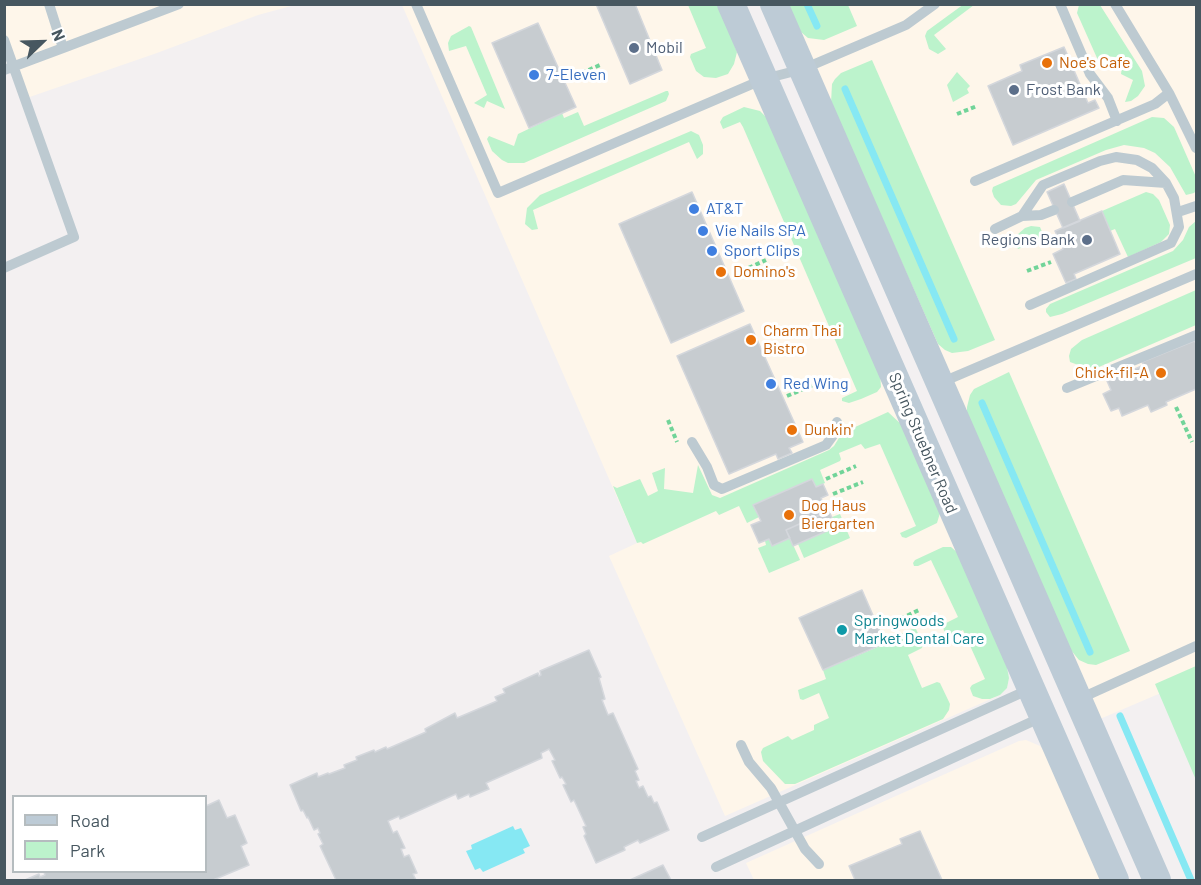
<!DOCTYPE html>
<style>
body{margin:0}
#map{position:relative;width:1201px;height:885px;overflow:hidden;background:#f3f0f1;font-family:Barlow,sans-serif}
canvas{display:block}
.frame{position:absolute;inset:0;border:6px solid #475760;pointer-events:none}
.legend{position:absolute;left:12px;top:795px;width:195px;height:78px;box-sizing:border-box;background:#fff;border:2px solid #b5bcbf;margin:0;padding:8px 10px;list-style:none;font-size:18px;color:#475760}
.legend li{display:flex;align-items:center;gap:12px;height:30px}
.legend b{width:30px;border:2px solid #b5bcbf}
.north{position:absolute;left:12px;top:12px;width:60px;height:60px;-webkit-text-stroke:4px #fff;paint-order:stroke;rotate:67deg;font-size:16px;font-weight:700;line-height:24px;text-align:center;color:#475760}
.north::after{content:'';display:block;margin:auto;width:21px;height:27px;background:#475760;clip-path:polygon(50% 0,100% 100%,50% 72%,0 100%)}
</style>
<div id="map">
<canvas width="1201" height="885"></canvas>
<div class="frame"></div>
<ul class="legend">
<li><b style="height:8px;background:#bdcbd6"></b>Road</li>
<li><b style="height:16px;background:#bcf3cc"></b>Park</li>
</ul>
<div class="north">N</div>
</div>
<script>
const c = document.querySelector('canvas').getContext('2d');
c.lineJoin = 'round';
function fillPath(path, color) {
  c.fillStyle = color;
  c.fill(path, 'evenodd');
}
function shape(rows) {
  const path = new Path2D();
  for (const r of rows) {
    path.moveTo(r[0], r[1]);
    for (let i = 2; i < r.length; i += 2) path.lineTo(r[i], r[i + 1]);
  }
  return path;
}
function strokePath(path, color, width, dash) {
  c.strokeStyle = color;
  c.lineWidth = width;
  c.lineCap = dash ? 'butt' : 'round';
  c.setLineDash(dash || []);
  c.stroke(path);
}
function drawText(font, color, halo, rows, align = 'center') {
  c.font = font + ' Barlow,sans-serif';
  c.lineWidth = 6;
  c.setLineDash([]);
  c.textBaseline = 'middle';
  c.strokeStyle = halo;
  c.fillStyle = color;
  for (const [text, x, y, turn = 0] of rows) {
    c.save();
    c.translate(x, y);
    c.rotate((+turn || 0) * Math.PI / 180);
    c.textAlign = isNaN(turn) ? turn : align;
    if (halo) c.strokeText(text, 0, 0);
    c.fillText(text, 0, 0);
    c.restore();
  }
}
fillPath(shape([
 [4,5,295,5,258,15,157,53,21,100,5,49],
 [402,5,719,5,927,482,1009,678,1007,688,1000,695,725,816,609,556,637,543],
 [788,5,1196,5,1196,678,1100,719],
 [1026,740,1040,746,1048,757,1101,880,754,880,746,863,1019,741]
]), '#fef6ea');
fillPath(shape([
 [964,4,974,5,934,35,946,49,938,54,929,49,925,36,927,31],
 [688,5,719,5,737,52,734,64,728,74,716,78,704,77,696,71,690,57,691,54,706,48],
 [788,5,848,5,857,26,824,40,808,38,801,32],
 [1079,5,1100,5,1142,71,1145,86,1138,96,1131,101,1125,102,1133,80,1121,74,1123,58,1106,56,1104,67,1101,67,1077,13],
 [469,26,471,27,505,109,487,101,484,108,474,103,487,95,466,46,449,51,448,43,451,36],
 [872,60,995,340,968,351,952,353,945,350,938,344,831,103,832,84,835,79,841,73],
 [957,72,970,86,967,89,969,93,953,102,947,85],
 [666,91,668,91,669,94,666,101,524,163,508,163,502,160,492,151,487,139,489,136,514,146,518,134,562,113,564,118,578,112,584,126],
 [744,107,760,111,770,121,880,373,881,387,877,392,861,399,849,403,842,401,842,398,857,391,743,127,740,122,723,129,720,122,723,117],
 [1152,117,1164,118,1174,127,1196,177,1196,191,1194,193,1186,195,1170,167,1155,153,1144,148,1124,145,1106,150,1036,180,1016,204,1011,206,1001,205,994,197,992,191,993,187],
 [691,131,699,135,703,145,703,154,697,159,689,142,533,210,538,229,532,230,525,224,527,208,540,195],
 [1146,192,1153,194,1159,200,1170,225,1169,234,1161,242,1128,257,1115,229,1110,231,1102,211],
 [1196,221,1196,258,1062,314,1050,317,1046,312,1046,309,1050,304,1173,251,1183,240,1189,227],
 [1031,226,1040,227,1045,239,1018,249,1015,243,1017,235,1025,228],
 [1196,290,1196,325,1092,370,1070,362,1069,356,1071,349,1082,340],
 [1009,372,1130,651,1096,665,1088,664,1079,660,1070,649,967,416,967,407,970,395,974,389],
 [888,412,904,427,940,513,937,523,906,538,902,537,900,533,916,526,880,444,865,449,861,444,839,453,841,459,840,461,820,470,825,483,816,487,812,479,754,505,759,517,747,523,739,506,719,515,716,511,643,544,641,542,637,543,613,486,617,488,640,479,648,496,658,491,652,473,665,468,664,489,693,493,698,465,712,495,720,498,829,450,834,446,842,433],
 [840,514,850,538,804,558,798,544,836,527,832,517],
 [790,538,800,560,769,573,758,548,766,545,765,541,769,539,772,546],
 [943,547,951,547,959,554,1006,662,1009,678,1007,688,1000,695,990,699,982,699,973,696,971,691,970,688,972,685,985,679,963,630,949,636,945,634,943,627,944,624,958,617,931,560,918,566,914,566,913,563,915,560],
 [912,629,916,629,923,644,922,648,908,655,922,688,937,682,940,683,950,704,949,710,943,719,795,784,785,784,763,761,761,752,763,748,788,736,792,740,814,730,814,725,829,718,819,693,803,700,800,699,798,690,826,679,823,670,899,638,899,635],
 [1196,666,1196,780,1155,684]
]), '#bcf3cc');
fillPath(shape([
 [513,826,515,830,521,828,530,846,523,849,525,853,483,872,480,868,475,870,466,851,472,849,471,845]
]), '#86e8f3');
strokePath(shape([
 [807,4,817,26],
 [845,89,954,339],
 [982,403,1090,652],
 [1120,716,1191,880]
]), '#86e8f3', 7);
const building = shape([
 [596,4,635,4,662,70,630,84,596,4],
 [538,23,576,107,529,128,492,43,538,23],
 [1064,47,1088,103,1095,100,1099,108,1013,145,988,86,1022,71,1020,65,1064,47],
 [1064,184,1080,221,1063,228,1047,192,1064,184],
 [692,192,744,311,671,343,619,224,692,192],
 [1102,211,1120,254,1074,274,1076,279,1066,283,1053,254,1063,249,1055,231,1102,211],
 [750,324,803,442,789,448,792,453,778,459,776,454,729,474,677,356,750,324],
 [1194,341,1196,343,1196,389,1166,402,1167,405,1151,412,1148,405,1122,416,1119,408,1111,411,1103,394,1111,390,1107,381,1144,365,1142,362,1194,341],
 [812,479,816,487,823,484,828,495,821,498,826,512,786,530,790,538,772,546,769,539,759,543,751,525,761,521,753,505,812,479],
 [829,511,836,527,793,546,786,530,829,511],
 [862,590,885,643,823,670,799,618,862,590],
 [589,650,601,677,599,678,605,699,602,700,608,715,613,713,638,769,635,771,639,780,636,781,639,788,643,786,648,797,651,796,654,803,657,802,669,830,640,843,638,840,624,847,625,850,596,863,584,836,586,834,583,827,586,826,574,800,571,802,563,785,566,784,562,777,560,778,552,761,555,760,549,749,541,753,542,758,486,783,489,789,470,797,469,794,458,799,456,794,400,819,399,816,388,821,393,833,397,831,405,848,401,849,404,857,409,855,417,873,413,874,416,880,336,880,320,846,323,844,318,834,320,833,318,828,314,830,308,817,307,818,303,810,301,811,290,785,317,773,318,777,328,773,329,774,345,768,344,765,357,760,356,757,374,750,375,752,386,747,387,749,426,732,425,729,455,713,457,718,497,701,495,697,505,693,503,689,538,673,539,676,541,675,540,671,589,650],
 [219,800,227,818,235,815,247,843,241,846,249,865,213,880,25,880,39,874,40,877,45,875,44,872,206,872,206,806,219,800],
 [920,831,942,880,855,880,849,866,902,844,900,839,920,831],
 [663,865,671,880,630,880,663,865]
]);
fillPath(building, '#c7ccd0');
strokePath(building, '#d4d7dc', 1.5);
strokePath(shape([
 [568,79,600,65],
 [957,114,977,106],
 [1027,271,1051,262],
 [735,274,766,260],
 [787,396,820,382],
 [1176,407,1192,442],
 [668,420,677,442],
 [826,479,856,466],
 [833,494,863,482],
 [887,625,919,610]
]), '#71d499', 4, [4.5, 3]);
strokePath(shape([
 [49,4,63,48,179,4],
 [416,4,498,193,764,79,803,69,906,25,935,4],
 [1060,4,1090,74,1108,98,1117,121],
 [1115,4,1169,93,1196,148],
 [4,40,74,237,4,268],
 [4,70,63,48],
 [975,181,1155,104,1169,93],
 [1072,202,1123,180,1166,183],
 [1178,212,1196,206],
 [1022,216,1041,215,1054,210],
 [995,229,1022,216,1043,185,1100,161,1116,157,1137,160,1152,168,1166,183,1174,198,1179,227,1171,243,1030,305],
 [940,383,1196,274],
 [1067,388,1196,335],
 [692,442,707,467,714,485,722,489,826,445,834,434,837,422],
 [1079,699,1196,646],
 [741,745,749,762,771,788,805,849,819,864],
 [702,837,1030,689],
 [716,867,1042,717]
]), '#bdcad1', 10);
strokePath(shape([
 [731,4,1115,880],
 [774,4,1157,880]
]), '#bdcbd6', 28);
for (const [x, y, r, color] of [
 [634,48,6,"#5c6f8a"],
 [1047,63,6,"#e8710a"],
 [534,75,6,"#3f7fe0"],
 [1014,90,6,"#5c6f8a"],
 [694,209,6,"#3f7fe0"],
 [703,231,6,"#3f7fe0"],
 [1087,240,6,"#5c6f8a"],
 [712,251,6,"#3f7fe0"],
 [721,272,6,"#e8710a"],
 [751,340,6,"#e8710a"],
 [1161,373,6,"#e8710a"],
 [771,384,6,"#3f7fe0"],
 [792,430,6,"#e8710a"],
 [789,515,6,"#e8710a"],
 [842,630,6,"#0f9aa8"]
]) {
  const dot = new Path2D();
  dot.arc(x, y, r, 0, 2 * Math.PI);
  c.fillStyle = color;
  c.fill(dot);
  strokePath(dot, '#fff', 2);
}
drawText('16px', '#4e5e75', '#fff', [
 ["Mobil",646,48],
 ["Frost Bank",1026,90],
 ["Regions Bank",1075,240,"right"]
], 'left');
drawText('16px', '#c56008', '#fff', [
 ["Noe's Cafe",1059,63],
 ["Domino's",733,272],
 ["Charm Thai",763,331],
 ["Bistro",763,349],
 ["Chick-fil-A",1149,373,"right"],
 ["Dunkin'",804,430],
 ["Dog Haus",801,506],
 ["Biergarten",801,524]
], 'left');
drawText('16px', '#366cbe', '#fff', [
 ["7-Eleven",546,75],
 ["AT&T",706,209],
 ["Vie Nails SPA",715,231],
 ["Sport Clips",724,251],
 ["Red Wing",783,384]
], 'left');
drawText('16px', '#475760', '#fff', [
 ["Spring Stuebner Road",923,443,67]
]);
drawText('16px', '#0d838f', '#fff', [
 ["Springwoods",854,621],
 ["Market Dental Care",854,639]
], 'left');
</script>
